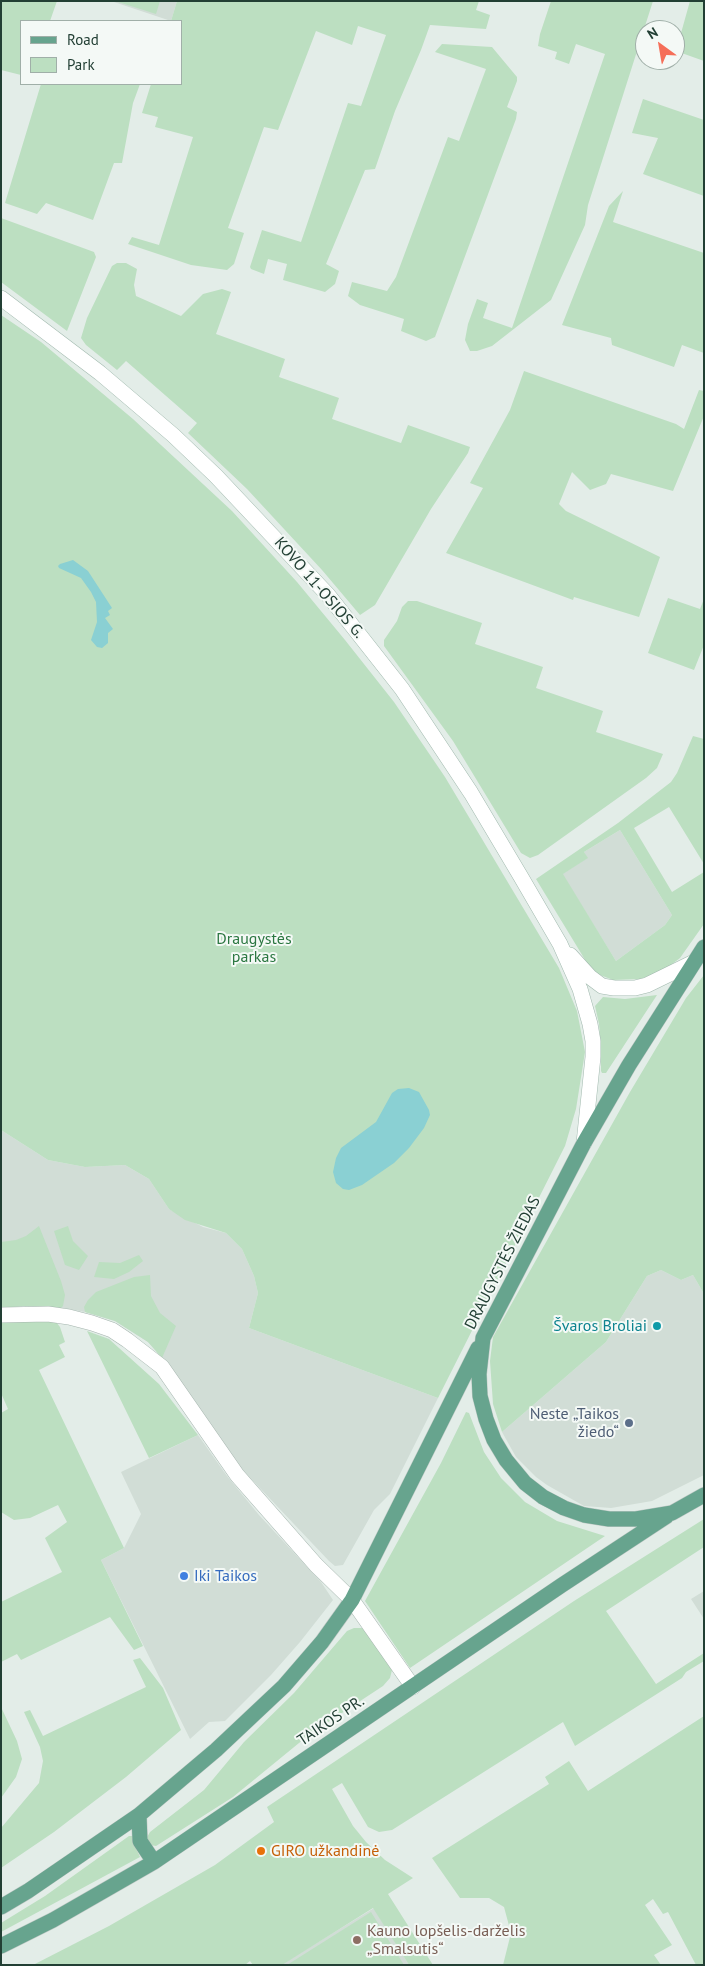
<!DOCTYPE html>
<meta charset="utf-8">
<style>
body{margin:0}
#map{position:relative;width:705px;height:1966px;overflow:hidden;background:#e3ede8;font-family:"PT Sans",sans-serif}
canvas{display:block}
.frame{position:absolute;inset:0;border:2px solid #223f34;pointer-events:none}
.legend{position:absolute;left:20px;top:20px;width:162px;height:65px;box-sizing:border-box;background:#f4f9f6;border:1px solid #a0afa8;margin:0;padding:6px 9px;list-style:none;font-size:15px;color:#223f34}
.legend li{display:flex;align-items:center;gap:10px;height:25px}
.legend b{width:25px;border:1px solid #a0afa8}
.north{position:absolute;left:635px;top:20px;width:50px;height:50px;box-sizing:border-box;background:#f4f9f6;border:1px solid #a0afa8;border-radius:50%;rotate:328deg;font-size:14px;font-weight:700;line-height:20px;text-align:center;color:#223f34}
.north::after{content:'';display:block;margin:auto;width:18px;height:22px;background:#f56f59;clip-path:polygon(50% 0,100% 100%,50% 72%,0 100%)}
</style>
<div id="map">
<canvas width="705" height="1966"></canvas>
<div class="frame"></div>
<ul class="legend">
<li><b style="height:6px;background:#67a48e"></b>Road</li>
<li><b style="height:14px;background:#bcdfc1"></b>Park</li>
</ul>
<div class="north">N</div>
</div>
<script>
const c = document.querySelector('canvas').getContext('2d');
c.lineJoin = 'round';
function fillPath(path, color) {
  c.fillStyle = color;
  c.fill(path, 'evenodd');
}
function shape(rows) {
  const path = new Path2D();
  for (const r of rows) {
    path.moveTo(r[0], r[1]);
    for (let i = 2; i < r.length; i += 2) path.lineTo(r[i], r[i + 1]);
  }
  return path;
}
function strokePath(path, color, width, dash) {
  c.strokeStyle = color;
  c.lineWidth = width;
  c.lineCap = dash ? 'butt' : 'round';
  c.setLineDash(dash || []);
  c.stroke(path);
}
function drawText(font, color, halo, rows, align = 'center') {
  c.font = font + ' "PT Sans",sans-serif';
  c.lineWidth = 4;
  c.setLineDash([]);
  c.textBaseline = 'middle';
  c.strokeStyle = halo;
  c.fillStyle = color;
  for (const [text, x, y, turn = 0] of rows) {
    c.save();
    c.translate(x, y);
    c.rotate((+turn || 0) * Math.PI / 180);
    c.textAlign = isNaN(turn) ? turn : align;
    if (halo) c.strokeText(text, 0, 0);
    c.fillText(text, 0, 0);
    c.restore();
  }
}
fillPath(shape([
 [111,1,177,1,171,21],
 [620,830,672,915,665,925,616,961,562,874,587,858,584,852],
 [1,1130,48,1160,85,1167,125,1165,149,1179,169,1209,203,1227,226,1233,242,1249,254,1276,258,1293,249,1328,438,1398,390,1494,374,1510,343,1565,335,1566,329,1561,239,1466,172,1369,148,1342,115,1321,85,1312,57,1307,24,1306,1,1308],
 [661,1270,681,1280,693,1275,704,1294,704,1475,652,1501,611,1508,584,1506,547,1485,536,1477,516,1457,502,1432,606,1342,647,1276],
 [198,1435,227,1476,259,1515,321,1582,333,1600,300,1642,271,1675,225,1721,209,1722,190,1739,101,1560,124,1548,141,1514,121,1472],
 [704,1591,704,1619,691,1599],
 [374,1908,409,1965,282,1964]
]), '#d1ddd6');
fillPath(shape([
 [1,1,57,1,50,21,21,21,21,75,1,70],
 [115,1,160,1,156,14],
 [177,1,479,1,476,10,490,15,486,29,430,25,421,50,395,111,375,169,365,170,326,264,339,271,335,284,325,292,283,280,287,264,268,259,264,274,251,269,250,267,262,230,301,242,348,103,361,106,386,35,358,26,352,45,316,31,278,130,264,127,228,228,244,233,234,264,227,270,191,265,128,244,132,237,159,245,193,137,155,127,158,117,142,113,151,84,181,84,181,21,171,21],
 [551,1,653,1,588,205,585,225,551,300,492,346,477,351,470,351,465,340,468,324,477,299,488,303,483,318,512,328,605,54,576,44,569,64,555,59,557,52,538,46,540,34],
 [690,1,704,1,704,61,676,51],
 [442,44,492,47,517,77,517,81,507,107,517,112,516,119,435,337,426,341,401,331,404,319,360,305,348,296,352,282,387,291,396,277,448,137,459,141,486,69,435,52],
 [41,84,140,84,133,103,122,163,114,163,93,220,46,203,37,214,5,203],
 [643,99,704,120,704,196,643,174,658,138,632,133],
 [623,191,613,222,704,253,704,353,682,345,674,367,612,345,611,338,562,325,609,206],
 [1,218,94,252,96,257,67,331,1,282],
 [117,263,126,263,137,269,134,285,136,296,181,316,203,294,222,289,231,292,216,334,285,359,279,377,339,398,332,419,401,443,408,425,470,447,468,453,431,509,375,605,360,615,322,570,247,489,188,433,197,423,126,361,117,370,86,345,81,338,87,318,112,266],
 [1,315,41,342,133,419,232,511,297,582,345,640,394,702,445,777,559,968,577,1011,585,1052,576,1109,565,1146,438,1398,249,1328,258,1293,254,1276,242,1249,226,1233,185,1220,169,1209,149,1179,125,1165,85,1167,48,1160,1,1130],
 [524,371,676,424,684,429,699,390,704,391,704,416,673,491,611,474,606,484,590,490,572,472,559,504,566,511,660,557,639,617,574,597,573,600,446,553,483,488,470,483,510,410],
 [668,598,700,609,704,599,704,645,694,670,648,653],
 [408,601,417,601,482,623,475,644,543,667,536,688,603,711,596,732,663,754,657,768,646,778,538,855,530,858,521,853,453,741,384,646,384,640,397,621,402,607],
 [693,736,704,739,704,864,669,807,634,828,672,892,704,872,704,924,680,958,663,971,640,979,613,980,595,973,587,963,536,879,618,823,671,782,677,773],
 [620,830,672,915,665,925,616,961,563,874,588,858,584,852],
 [704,975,704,1294,693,1275,681,1280,661,1270,647,1276,606,1342,502,1432,493,1404,490,1361,493,1337,630,1092,686,998],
 [657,995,606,1073,602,1073,601,1071,601,1046,599,1024,595,1006,603,997,625,999],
 [39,1226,61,1281,65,1295,63,1306,61,1308,24,1306,1,1308,1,1242,16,1240,26,1236],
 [68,1226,73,1241,88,1256,79,1270,65,1265,54,1231],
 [139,1255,143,1261,129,1272,114,1279,94,1277,99,1262,120,1263],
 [150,1275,151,1296,160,1313,176,1326,162,1358,148,1342,115,1321,85,1312,84,1307,88,1300,96,1292,134,1277],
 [1,1322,56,1322,60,1327,65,1342,59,1345,65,1357,39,1370,124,1548,101,1560,143,1646,134,1650,110,1617,21,1660,17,1654,1,1662,1,1602,62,1572,45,1538,67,1522,58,1505,30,1518,14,1520,1,1512,1,1413,8,1409,1,1393],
 [87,1331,109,1339,159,1384,198,1435,149,1458],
 [466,1412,469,1413,484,1452,501,1478,525,1502,557,1521,605,1536,410,1668,365,1601,441,1463],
 [704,1519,704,1547,606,1611,656,1684,704,1653,704,1661,686,1672,682,1678,575,1746,563,1722,392,1830,379,1832,368,1827,342,1783,332,1789,353,1826,366,1842,385,1860,413,1878,388,1894,433,1965,409,1965,373,1908,282,1965,253,1965,250,1961,245,1965,33,1965,109,1926,215,1865,274,1822,267,1807,574,1601],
 [354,1628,362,1628,370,1637,392,1670,390,1678,383,1686,310,1734,233,1797,156,1846,150,1845,146,1839,150,1832,204,1790,244,1742,294,1693,347,1631],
 [140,1658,163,1688,181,1730,126,1777,54,1832,1,1868,1,1828,39,1783,43,1761,40,1747,24,1712,30,1710,43,1736,146,1687,133,1660],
 [1,1707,17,1741,22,1759,16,1777,1,1798],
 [704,1716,704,1965,696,1965,668,1912,663,1914,653,1899,645,1905,672,1945,654,1955,661,1965,503,1965,511,1933,504,1907,489,1898,460,1898,432,1858,549,1784,545,1777,569,1761,588,1791],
 [129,1836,133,1836,136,1848,140,1857,1,1932,1,1923,45,1896],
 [371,1912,404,1965,287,1965]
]), '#bcdfc1');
fillPath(shape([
 [73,560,88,571,112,608,108,611,110,615,105,618,113,629,108,633,108,643,102,648,97,647,91,640,97,622,96,602,91,592,81,578,59,568,58,566,60,564],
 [409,1088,419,1092,429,1110,430,1115,424,1128,409,1148,394,1163,362,1185,349,1190,343,1189,336,1183,333,1172,336,1158,341,1148,376,1122,392,1093,398,1089]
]), '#8ad0d3');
const street = shape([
 [1,1315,48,1314,69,1317,92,1323,112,1330,127,1340,162,1367,237,1475,316,1565,352,1600,413,1687]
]);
const secondary = shape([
 [1,298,100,373,173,435,216,476,328,595,402,689,471,793,521,877,560,944,580,989,590,1024,593,1041,593,1057,584,1143],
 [570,955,590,977,602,986,614,988,635,988,647,985,694,962]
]);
const primary = shape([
 [704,947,629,1065,584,1143,483,1338,479,1374,480,1396,486,1419,494,1440,506,1460,525,1483,543,1497,564,1508,584,1515,609,1519,636,1519,672,1513,704,1495],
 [139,1815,140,1841,154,1862],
 [1,1907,28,1891,139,1815,216,1750,284,1686,322,1642,352,1600,478,1348],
 [1,1946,53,1920,154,1862,562,1585,667,1516]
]);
strokePath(street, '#a5b5ae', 16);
strokePath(secondary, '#a1b9ae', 16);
strokePath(primary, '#c1c9c6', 16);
strokePath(street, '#fff', 15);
strokePath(secondary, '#fff', 15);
strokePath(primary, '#67a48e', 15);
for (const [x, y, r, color] of [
 [657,1326,5,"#0f9aa8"],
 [629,1423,5,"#5c6f8a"],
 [184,1576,5,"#3f7fe0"],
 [261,1851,5,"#e8710a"],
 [357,1940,5,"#8d6e63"]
]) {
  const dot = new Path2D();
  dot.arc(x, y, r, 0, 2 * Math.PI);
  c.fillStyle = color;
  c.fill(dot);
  strokePath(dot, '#f4f9f6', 2);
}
drawText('16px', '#223f34', '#f4f9f6', [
 ["KOVO 11-OSIOS G.",319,588,49],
 ["DRAUGYSTĖS ŽIEDAS",503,1263,-63],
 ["TAIKOS PR.",331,1721,-34]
]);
drawText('16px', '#2b7741', '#f4f9f6', [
 ["Draugystės",254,939],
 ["parkas",254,957]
]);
drawText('16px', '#0d838f', '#f4f9f6', [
 ["Švaros Broliai",647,1326]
], 'right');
drawText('16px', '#4e5e75', '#f4f9f6', [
 ["Neste „Taikos",619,1414],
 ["žiedo“",619,1432]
], 'right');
drawText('16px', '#366cbe', '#f4f9f6', [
 ["Iki Taikos",194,1576]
], 'left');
drawText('16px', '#c56008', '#f4f9f6', [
 ["GIRO užkandinė",271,1851]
], 'left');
drawText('16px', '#785e54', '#f4f9f6', [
 ["Kauno lopšelis-darželis",367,1931],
 ["„Smalsutis“",367,1949]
], 'left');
</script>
